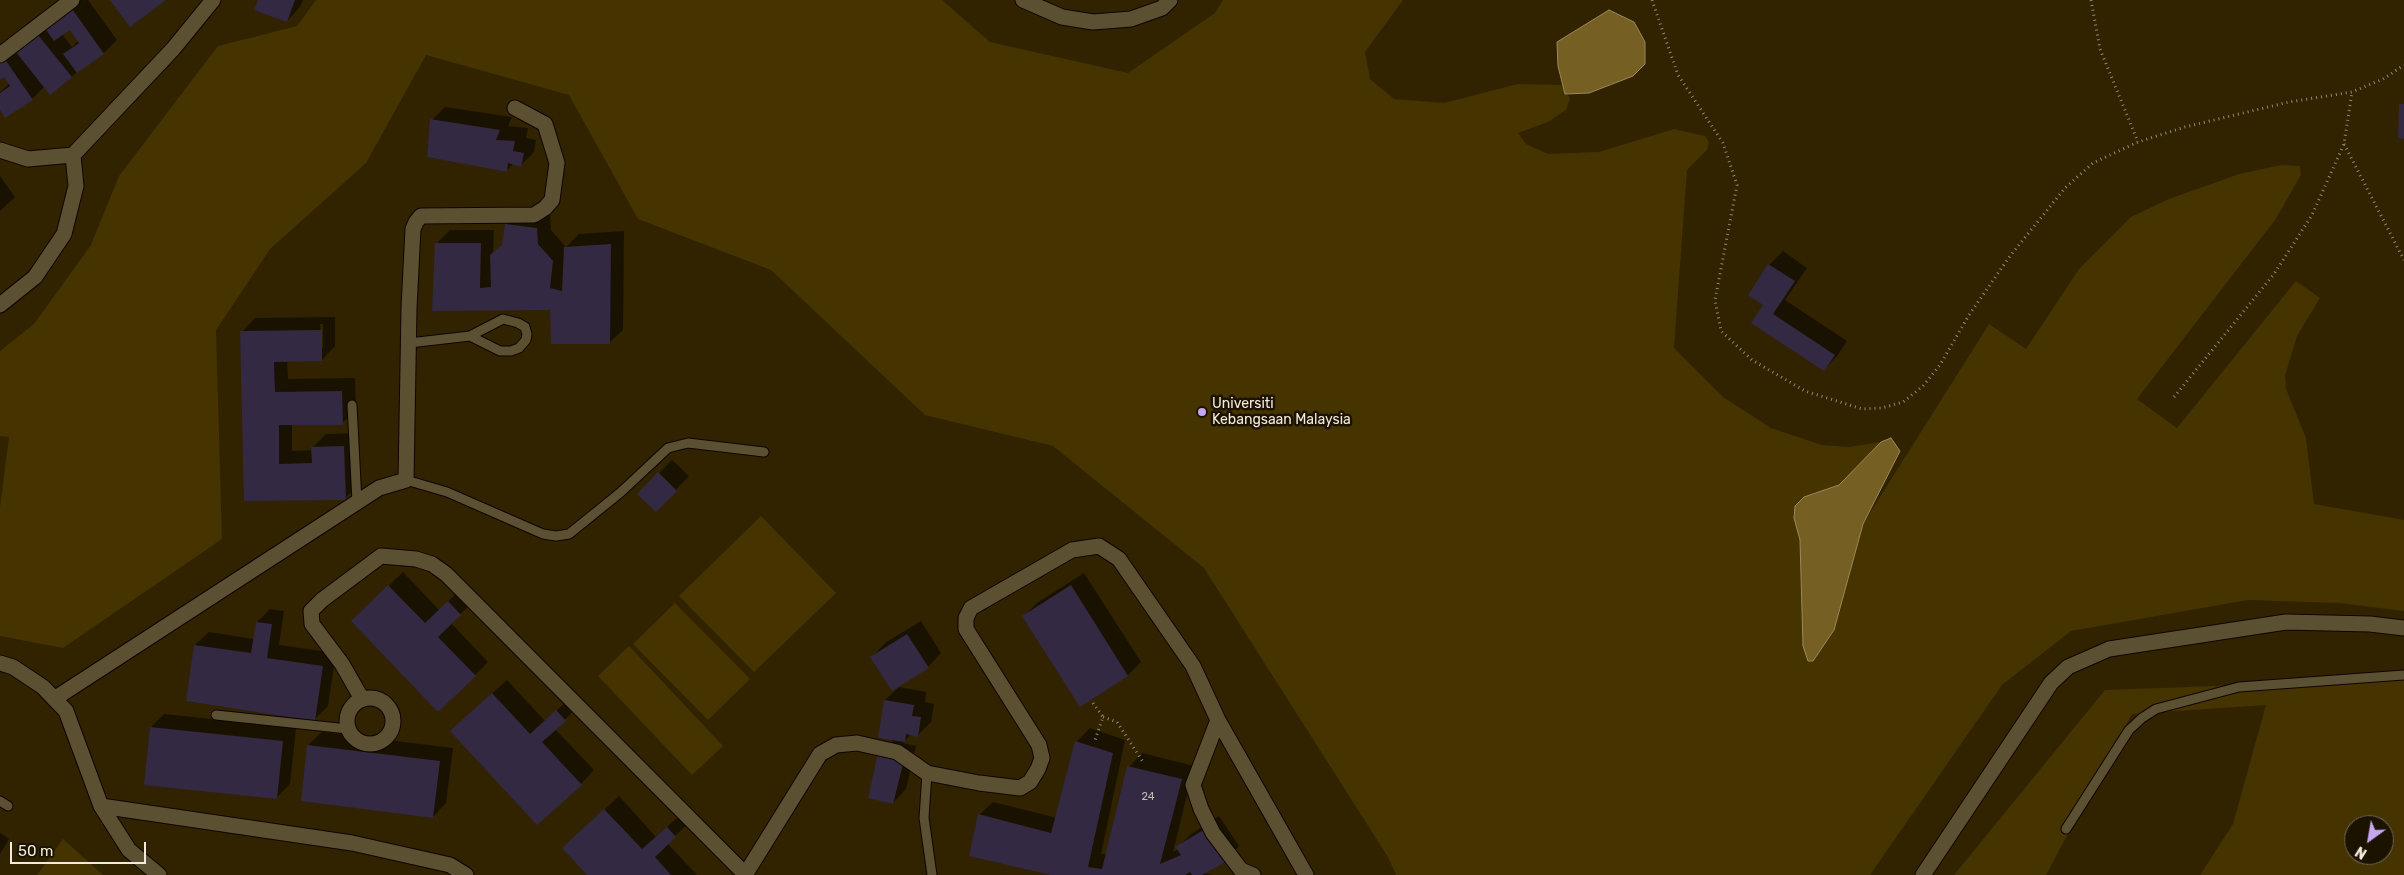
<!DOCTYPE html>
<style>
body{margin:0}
#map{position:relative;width:2404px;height:875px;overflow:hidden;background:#261b00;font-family:Rubik,sans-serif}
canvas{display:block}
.north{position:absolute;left:2344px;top:815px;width:50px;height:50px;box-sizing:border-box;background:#1c1200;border:1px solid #726958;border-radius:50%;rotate:212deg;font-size:14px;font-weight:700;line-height:20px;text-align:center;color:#f2ebdb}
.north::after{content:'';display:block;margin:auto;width:18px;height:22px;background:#c5a7f1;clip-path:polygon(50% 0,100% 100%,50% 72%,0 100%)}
.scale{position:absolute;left:10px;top:842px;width:136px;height:22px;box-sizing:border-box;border:2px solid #f2ebdb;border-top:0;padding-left:6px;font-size:15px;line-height:18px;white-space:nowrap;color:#f2ebdb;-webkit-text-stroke:4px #1c1200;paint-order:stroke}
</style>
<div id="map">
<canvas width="2404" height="875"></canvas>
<div class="north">N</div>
<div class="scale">50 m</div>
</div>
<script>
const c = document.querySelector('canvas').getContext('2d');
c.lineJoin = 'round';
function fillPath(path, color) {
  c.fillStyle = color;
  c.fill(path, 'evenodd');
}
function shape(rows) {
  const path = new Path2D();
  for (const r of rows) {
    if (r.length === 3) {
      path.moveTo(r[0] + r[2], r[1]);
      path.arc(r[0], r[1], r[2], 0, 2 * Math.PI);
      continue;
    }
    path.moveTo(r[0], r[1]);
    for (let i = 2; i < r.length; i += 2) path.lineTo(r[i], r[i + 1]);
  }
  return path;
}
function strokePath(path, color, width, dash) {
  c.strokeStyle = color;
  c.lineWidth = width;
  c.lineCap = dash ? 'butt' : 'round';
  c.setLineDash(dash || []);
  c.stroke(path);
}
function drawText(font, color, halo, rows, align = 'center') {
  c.font = font + ' Rubik,sans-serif';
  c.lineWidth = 5;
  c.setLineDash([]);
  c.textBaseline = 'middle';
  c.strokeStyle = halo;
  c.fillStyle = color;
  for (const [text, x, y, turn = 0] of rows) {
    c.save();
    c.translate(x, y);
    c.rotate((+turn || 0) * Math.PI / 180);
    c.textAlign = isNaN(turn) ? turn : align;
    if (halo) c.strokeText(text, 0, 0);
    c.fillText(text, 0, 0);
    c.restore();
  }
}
fillPath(shape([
 [0,0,2404,0,2404,875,0,875],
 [2354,825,2384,825,2384,855,2354,855]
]), '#312300');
fillPath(shape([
 [316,0,942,0,990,42,1128,73,1215,13,1223,0,1403,0,1365,52,1370,79,1394,99,1444,103,1518,84,1561,85,1570,98,1566,110,1548,122,1518,133,1526,144,1548,154,1599,152,1674,129,1705,136,1709,142,1707,150,1687,170,1674,348,1723,397,1771,428,1822,445,1849,447,1881,442,1839,485,1804,497,1794,518,1834,630,1863,524,1989,324,2026,349,2079,269,2131,217,2169,199,2239,174,2281,165,2300,166,2301,175,2275,220,2137,399,2177,428,2296,281,2320,298,2297,336,2285,376,2286,389,2306,438,2314,504,2404,520,2404,611,2339,603,2248,600,2071,631,2002,685,1870,875,1396,875,1388,857,1204,568,1053,446,925,415,771,270,638,219,569,95,426,55,366,163,270,249,216,330,222,539,63,648,0,636,0,507,9,437,0,436,0,351,34,324,91,245,119,176,218,46,297,26],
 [761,516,836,593,754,672,679,596],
 [675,603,750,679,708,720,633,644],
 [629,646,723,746,692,775,598,676],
 [2404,679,2404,875,2200,875,2233,824,2266,705,2132,714,2046,875,1954,875,2105,690],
 [2354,825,2384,825,2384,855,2354,855],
 [63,839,103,875,37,875]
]), '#453300');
const water = shape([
 [1609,10,1634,22,1645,42,1645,64,1633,76,1589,93,1565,94,1558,66,1557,42,1609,10],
 [1891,438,1900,451,1863,524,1834,630,1813,661,1808,661,1803,646,1800,540,1794,518,1795,506,1804,497,1839,485,1881,442,1891,438]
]);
fillPath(water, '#765f22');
strokePath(water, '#9b895a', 1);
fillPath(shape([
 [76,0,88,0,117,40,104,53,71,77,45,86,32,99,0,108,0,92,10,83,4,75,0,78,0,54],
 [70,28,79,40,72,47,62,34],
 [259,0,303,0,300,7,287,21],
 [445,107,512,117,508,126,528,128,526,138,536,140,534,152,521,165,514,163,506,171,432,120],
 [0,176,15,197,0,211],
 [520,211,550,215,551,230,566,247,579,234,624,231,623,330,609,343,551,309,434,310,436,244,450,230,494,230,493,254,504,244,506,224],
 [1783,251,1807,268,1785,300,1847,341,1837,356,1824,370,1753,322,1765,305,1750,295,1769,265],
 [335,317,335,346,322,360,287,360,288,379,355,378,356,410,342,423,292,424,292,451,313,450,313,447,326,434,357,433,359,485,345,498,245,500,242,332,255,318],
 [320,324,323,324,323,348,321,348],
 [672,460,689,476,669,497,659,473],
 [403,572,439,610,462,588,474,601,451,623,488,662,475,675,366,608],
 [1084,573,1141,662,1128,675,1081,705,1024,616,1037,603],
 [270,609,284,611,279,645,336,653,328,706,315,719,195,645,209,632,254,639,257,622],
 [921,621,941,653,928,667,872,657,885,643],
 [507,680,545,721,570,698,578,707,555,729,594,770,581,784,465,718],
 [899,687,926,692,925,702,934,704,931,722,918,735,911,734,903,743,916,746,906,789,893,803,879,754,894,739,885,700],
 [164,714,296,728,290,784,276,798,151,727],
 [1090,728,1125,740,1101,854,1107,854,1129,767,1142,753,1194,766,1173,852,1178,849,1177,848,1191,834,1219,816,1239,846,1226,860,1203,873,1212,875,1057,875,979,815,993,802,1057,818,1076,742],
 [322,732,453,748,446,803,433,817,308,745],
 [619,796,656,837,681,814,689,823,667,843,697,875,588,875,577,835],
 [0,833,9,839,0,854]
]), '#0007');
fillPath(shape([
 [110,0,166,0,130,27],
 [258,0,295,0,287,22,254,10],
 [70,6,104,54,77,73,63,54,79,43,70,30,54,41,43,26],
 [34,30,72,77,50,95,12,47],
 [2,55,33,100,5,118,0,110,0,93,10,86,4,77,0,80,0,56],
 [2399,104,2404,104,2404,139,2398,138],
 [430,119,500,130,496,140,515,141,513,151,524,153,521,167,508,163,507,172,427,157],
 [505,224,537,228,538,244,553,261,550,288,562,291,564,247,611,244,610,344,551,344,550,310,432,311,435,243,481,243,480,288,491,287,490,255,502,245],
 [1768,264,1795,281,1773,314,1835,355,1824,371,1751,323,1763,305,1748,295],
 [322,330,322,361,274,362,275,392,342,391,343,425,279,425,279,464,312,463,311,447,344,446,346,500,244,501,240,331],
 [658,472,677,491,656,512,637,494],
 [388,585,425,623,448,601,461,615,438,637,476,676,438,712,351,621],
 [1071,585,1128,676,1080,707,1022,616],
 [256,622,272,624,267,658,323,666,315,721,186,701,194,645,251,653],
 [907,634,929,668,892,691,870,657],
 [492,693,530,734,556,710,566,721,542,742,582,785,537,825,450,731],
 [884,700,914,705,912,716,921,717,918,737,906,734,905,742,878,738],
 [150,727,283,741,277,799,144,785],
 [1075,741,1113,753,1088,867,1102,869,1127,766,1182,779,1160,864,1181,855,1175,847,1205,829,1227,861,1202,875,1192,875,1190,872,1185,875,1051,875,969,856,978,814,1051,833],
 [307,745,440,761,433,818,301,801],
 [878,753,904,760,893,804,868,798],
 [604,809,642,849,667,827,676,837,655,857,671,875,587,875,562,848]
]), '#332942');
const lane = shape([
 [409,343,470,336,500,351,511,351,519,348,526,340,527,334,525,327,518,323,503,319,470,336],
 [352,405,357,502],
 [406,480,447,492,543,534,556,536,569,534,621,492,668,448,688,443,764,452],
 [216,715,348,729],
 [927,773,924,818,932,875],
 [0,801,8,806],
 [2066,829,2129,730,2142,718,2156,709,2239,687,2404,675]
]);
const street = shape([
 [1023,0,1062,17,1093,22,1131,19,1162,8,1170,0],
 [0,55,72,0],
 [0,150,28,159,73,155],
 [0,305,35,277,64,234,76,186,73,155,173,49,213,0],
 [0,663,13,667,43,687,66,711,101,806,129,850,159,875],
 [370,721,23],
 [54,699,379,488,406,480,409,308,413,229,416,222,421,216,534,215,545,208,552,200,557,163,545,124,515,108],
 [362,699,342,664,312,624,311,611,322,600,381,556,416,559,432,564,446,574,746,875],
 [1218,720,1193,785,1201,809,1213,833,1241,870,1253,875],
 [101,806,352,843,450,865,466,875],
 [745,875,820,754,836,745,857,743,897,752,927,773,979,783,1020,788,1030,782,1038,769,1042,758,1039,745,966,629,966,618,971,608,1072,550,1099,546,1119,559,1193,666,1218,720,1306,875],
 [1923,875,2051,683,2068,667,2109,649,2286,622,2370,624,2404,628]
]);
strokePath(lane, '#0f0500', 11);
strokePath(street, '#0f0500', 17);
strokePath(shape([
 [1652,0,1678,75,1723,143,1737,185,1715,300,1721,331,1752,360,1805,391,1862,409,1882,408,1903,402,1923,386,1940,365,1969,315,2010,256,2065,188,2093,163,2138,142,2185,127,2289,102,2352,92,2383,79,2404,65],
 [2091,0,2100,49,2138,142],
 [2344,144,2404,260],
 [2174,397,2274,274,2312,215,2344,144,2352,92],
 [1093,703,1103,717,1094,743],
 [1103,717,1117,722,1143,762]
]), '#928974', 3, [1, 4]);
strokePath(lane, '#5c5033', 9);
strokePath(street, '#5c5033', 15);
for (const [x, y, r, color] of [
 [1202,412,5,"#c5a7f1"]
]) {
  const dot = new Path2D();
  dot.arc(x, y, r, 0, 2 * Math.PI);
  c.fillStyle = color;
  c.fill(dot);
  strokePath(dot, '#1c1200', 2);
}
drawText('11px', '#c2bab5', null, [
 ["24",1148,797]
]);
drawText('14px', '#f2ebdb', '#1c1200', [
 ["Universiti",1212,404],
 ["Kebangsaan Malaysia",1212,420]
], 'left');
</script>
